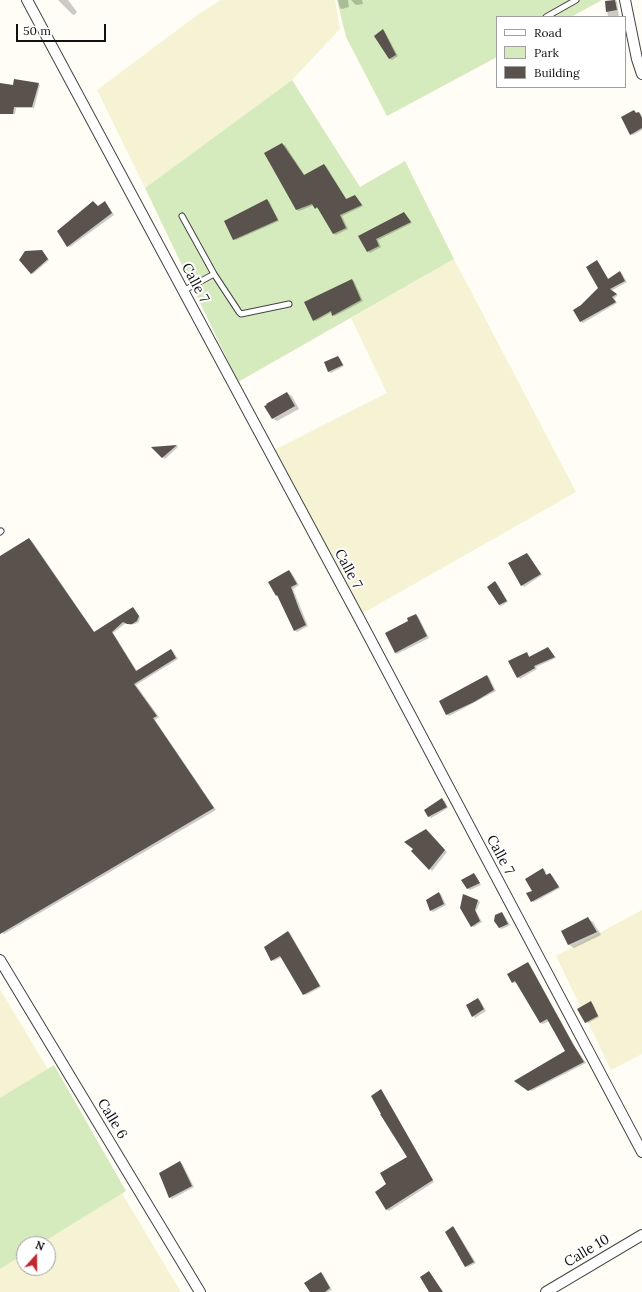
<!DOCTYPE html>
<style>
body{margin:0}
#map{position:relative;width:642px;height:1292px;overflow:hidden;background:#fffdf5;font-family:Lora,serif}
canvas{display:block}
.legend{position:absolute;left:496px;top:16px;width:130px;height:72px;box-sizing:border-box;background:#fff;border:1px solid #a0a0a0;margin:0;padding:5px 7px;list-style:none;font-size:12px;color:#111}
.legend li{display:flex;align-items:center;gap:8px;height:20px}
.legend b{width:20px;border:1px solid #a0a0a0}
.north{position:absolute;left:16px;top:1236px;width:40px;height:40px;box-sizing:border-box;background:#fff;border:1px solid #a0a0a0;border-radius:50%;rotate:21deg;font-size:11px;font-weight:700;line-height:16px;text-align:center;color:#111}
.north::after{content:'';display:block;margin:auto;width:14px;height:18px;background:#c4262e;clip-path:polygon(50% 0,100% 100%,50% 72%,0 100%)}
.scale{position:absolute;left:16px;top:24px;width:90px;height:18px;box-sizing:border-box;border:2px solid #111;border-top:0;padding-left:5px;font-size:12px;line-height:14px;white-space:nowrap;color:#111;-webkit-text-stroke:3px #fff;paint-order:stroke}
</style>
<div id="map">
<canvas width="642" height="1292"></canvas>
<ul class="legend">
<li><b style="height:5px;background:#fff"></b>Road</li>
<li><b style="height:11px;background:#d5ebbd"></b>Park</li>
<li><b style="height:11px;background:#5a524d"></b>Building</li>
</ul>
<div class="north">N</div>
<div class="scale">50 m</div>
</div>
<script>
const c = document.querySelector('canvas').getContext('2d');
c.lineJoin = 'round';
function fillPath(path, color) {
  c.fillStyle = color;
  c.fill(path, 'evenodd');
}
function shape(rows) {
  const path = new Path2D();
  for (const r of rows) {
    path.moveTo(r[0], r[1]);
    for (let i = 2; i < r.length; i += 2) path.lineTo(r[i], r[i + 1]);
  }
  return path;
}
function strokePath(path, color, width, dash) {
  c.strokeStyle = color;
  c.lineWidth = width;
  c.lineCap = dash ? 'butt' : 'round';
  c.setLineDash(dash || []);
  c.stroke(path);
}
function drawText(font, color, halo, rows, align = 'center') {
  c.font = font + ' Lora,serif';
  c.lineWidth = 4;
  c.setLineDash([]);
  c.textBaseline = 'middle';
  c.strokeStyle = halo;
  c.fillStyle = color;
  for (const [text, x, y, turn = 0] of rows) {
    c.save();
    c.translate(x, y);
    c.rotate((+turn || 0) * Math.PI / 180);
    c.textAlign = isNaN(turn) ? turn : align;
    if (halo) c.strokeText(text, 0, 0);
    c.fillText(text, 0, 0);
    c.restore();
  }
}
fillPath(shape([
 [221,0,335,0,340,29,292,80,145,188,97,90,200,13],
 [454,259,576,492,358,616,270,452,387,393,351,318],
 [642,910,642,1054,611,1070,556,956],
 [0,989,181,1292,0,1292],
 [24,1244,48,1244,48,1268,24,1268]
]), '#f6f3d4');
fillPath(shape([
 [337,0,602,0,571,17,497,17,497,57,387,116,346,37],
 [292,80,360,187,405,161,454,259,238,382,145,188],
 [54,1065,126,1191,40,1244,24,1244,24,1254,0,1269,0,1098]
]), '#d5ebbd');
fillPath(shape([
 [58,0,68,0,77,12,74,15,72,14],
 [338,0,348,0,349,7,342,9,340,8],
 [351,0,362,0,363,4,356,5],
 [615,0,617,1,619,17,608,17,606,2],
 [383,30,385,32,398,56,392,60,390,59],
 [0,84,14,87,38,84,40,85,34,108,16,108,15,114,0,114],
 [634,111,641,114,642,117,642,130,633,135,631,134],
 [282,144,285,145,305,176,324,165,326,166,347,200,355,196,357,198,363,206,342,216,348,229,336,235,334,234,319,209,316,208,314,205,299,211,297,210],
 [267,200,269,201,279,221,236,240,233,239],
 [105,203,107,204,114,215,70,247,68,246,98,207],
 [404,213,406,215,412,223,378,240,381,247,370,253,368,251,359,236],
 [44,253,49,260,33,274,31,273],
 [597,262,599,263,609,280,620,273,622,274,627,282,611,291,618,295,614,299,617,303,583,323,580,321,582,306,599,288],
 [352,280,354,281,363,301,335,316,333,315,332,312,316,321,314,320],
 [338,357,340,358,344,366,331,373,329,372,325,363],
 [287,393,292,396,299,409,277,421,272,418],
 [177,446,178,447,165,459,154,448],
 [30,540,32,541,95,633,133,608,135,610,140,617,139,622,135,624,130,625,126,623,113,633,137,671,171,650,173,651,178,659,136,685,159,717,155,720,216,810,4,934,0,929,0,557],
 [527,554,529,556,542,575,524,587,522,585],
 [289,571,291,572,299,585,293,589,308,626,297,632,295,630,279,596,276,595],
 [495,582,497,583,508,602,501,606,499,605],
 [416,615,418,616,429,638,397,654,395,653,409,622],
 [548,648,556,658,536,667,537,669,520,679,518,677,527,653,530,657],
 [487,676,489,677,496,691,449,716,447,715,440,701],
 [442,800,445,801,448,808,431,818,429,817,425,810],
 [428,831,447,852,432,871,413,851],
 [543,869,545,870,547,876,550,874,552,875,560,888,534,902,532,901,533,891],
 [474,874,476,876,481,885,470,890,468,889],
 [439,893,441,894,446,905,433,912,431,910,427,900],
 [478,900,480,902,476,911,482,922,474,927,471,926,461,908],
 [502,913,504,915,510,925,502,929,499,928],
 [588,919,593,922,601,935,574,948,569,945,563,932],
 [288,932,290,933,321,987,306,995,304,994,282,957,274,961,272,960],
 [528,963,530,965,575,1047,586,1063,531,1091,515,1081,567,1052,549,1021,543,1024,540,1023,517,982,515,983,513,982],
 [478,999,480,1000,486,1011,475,1018,473,1016],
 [591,1003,593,1004,599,1017,588,1023,585,1022],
 [381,1090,383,1092,434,1182,389,1211,387,1210,377,1192,388,1185,408,1158],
 [180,1162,182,1163,194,1187,172,1199,170,1197],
 [453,1227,455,1229,476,1263,468,1267,466,1266],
 [321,1273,323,1274,332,1290,328,1292,311,1292]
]), '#0003');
fillPath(shape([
 [615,0,617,10,606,12,605,1],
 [383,29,396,55,389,59,374,36],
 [14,79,39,83,32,107,14,107,13,114,0,114,0,83,13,85],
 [634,110,636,113,639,112,642,118,642,128,630,135,621,117],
 [282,143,304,175,324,164,346,199,355,195,362,205,340,215,346,228,333,234,317,207,315,209,312,204,296,210,264,153],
 [267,199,278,220,233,240,224,221],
 [93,201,98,206,105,201,112,213,67,247,57,231],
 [404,212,411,222,376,239,379,246,367,252,358,236],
 [42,250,48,259,31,274,19,260,25,251],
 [597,260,608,279,620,271,625,281,610,289,617,294,612,297,616,302,580,322,573,310,581,305,598,288,586,267],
 [352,279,361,300,332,316,331,311,313,321,304,302],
 [338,356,343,365,328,372,324,362],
 [287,392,295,406,272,419,264,406,267,405,266,404],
 [177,445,162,458,151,447],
 [29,538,94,632,133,607,139,616,137,621,132,624,127,624,123,622,112,632,136,671,171,649,176,658,134,684,157,716,153,718,214,808,0,934,0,556],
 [527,553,541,574,521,586,508,563],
 [289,570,297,584,291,587,299,609,306,625,294,631,277,595,276,596,268,582],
 [495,581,507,601,499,605,487,587],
 [416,614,427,636,395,653,385,633,408,621,407,618],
 [548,647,555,657,534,666,535,668,517,678,508,661,527,652,529,657],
 [487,675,494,690,474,702,446,715,439,701],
 [442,798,447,807,428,817,424,810],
 [426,829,445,850,429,870,411,851,413,849,404,842],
 [543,868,546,875,550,873,559,887,531,902,526,893,532,891,525,879],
 [474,873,480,883,467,889,461,880],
 [439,892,444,904,430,911,426,900],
 [463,894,478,900,475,910,480,921,471,927,460,908],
 [502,912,508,924,499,928,494,921,495,915],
 [588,917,597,932,568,945,561,931],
 [288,931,320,986,303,995,280,956,271,961,264,947],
 [528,962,573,1044,584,1062,528,1091,514,1081,565,1051,547,1019,540,1023,515,981,512,983,507,974],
 [478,998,484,1009,472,1017,466,1005],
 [591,1001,598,1016,585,1023,577,1009],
 [381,1089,433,1180,386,1210,375,1192,386,1184,380,1173,407,1157,380,1114,381,1114,371,1096],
 [180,1161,192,1186,169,1198,159,1173],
 [453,1226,474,1262,465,1267,445,1232],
 [429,1271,443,1292,429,1292,420,1277],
 [321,1272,330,1288,325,1292,310,1292,304,1283]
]), '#5a524d');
const service = shape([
 [546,17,576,0],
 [182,216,214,274,183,291],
 [214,274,239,312,241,314,289,304],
 [0,532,1,531]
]);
const minor = shape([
 [27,0,358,616,642,1152],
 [625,0,637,59,642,74],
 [0,960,200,1292],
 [546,1292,642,1235]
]);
strokePath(service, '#444', 7);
strokePath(minor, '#444', 12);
strokePath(service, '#fff', 5);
strokePath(minor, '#fff', 10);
drawText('14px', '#111', '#fff', [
 ["Calle 7",195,283,62],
 ["Calle 7",348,569,62],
 ["Calle 7",500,855,62],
 ["Calle 6",112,1119,59],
 ["Calle 10",587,1251,-31]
]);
</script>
